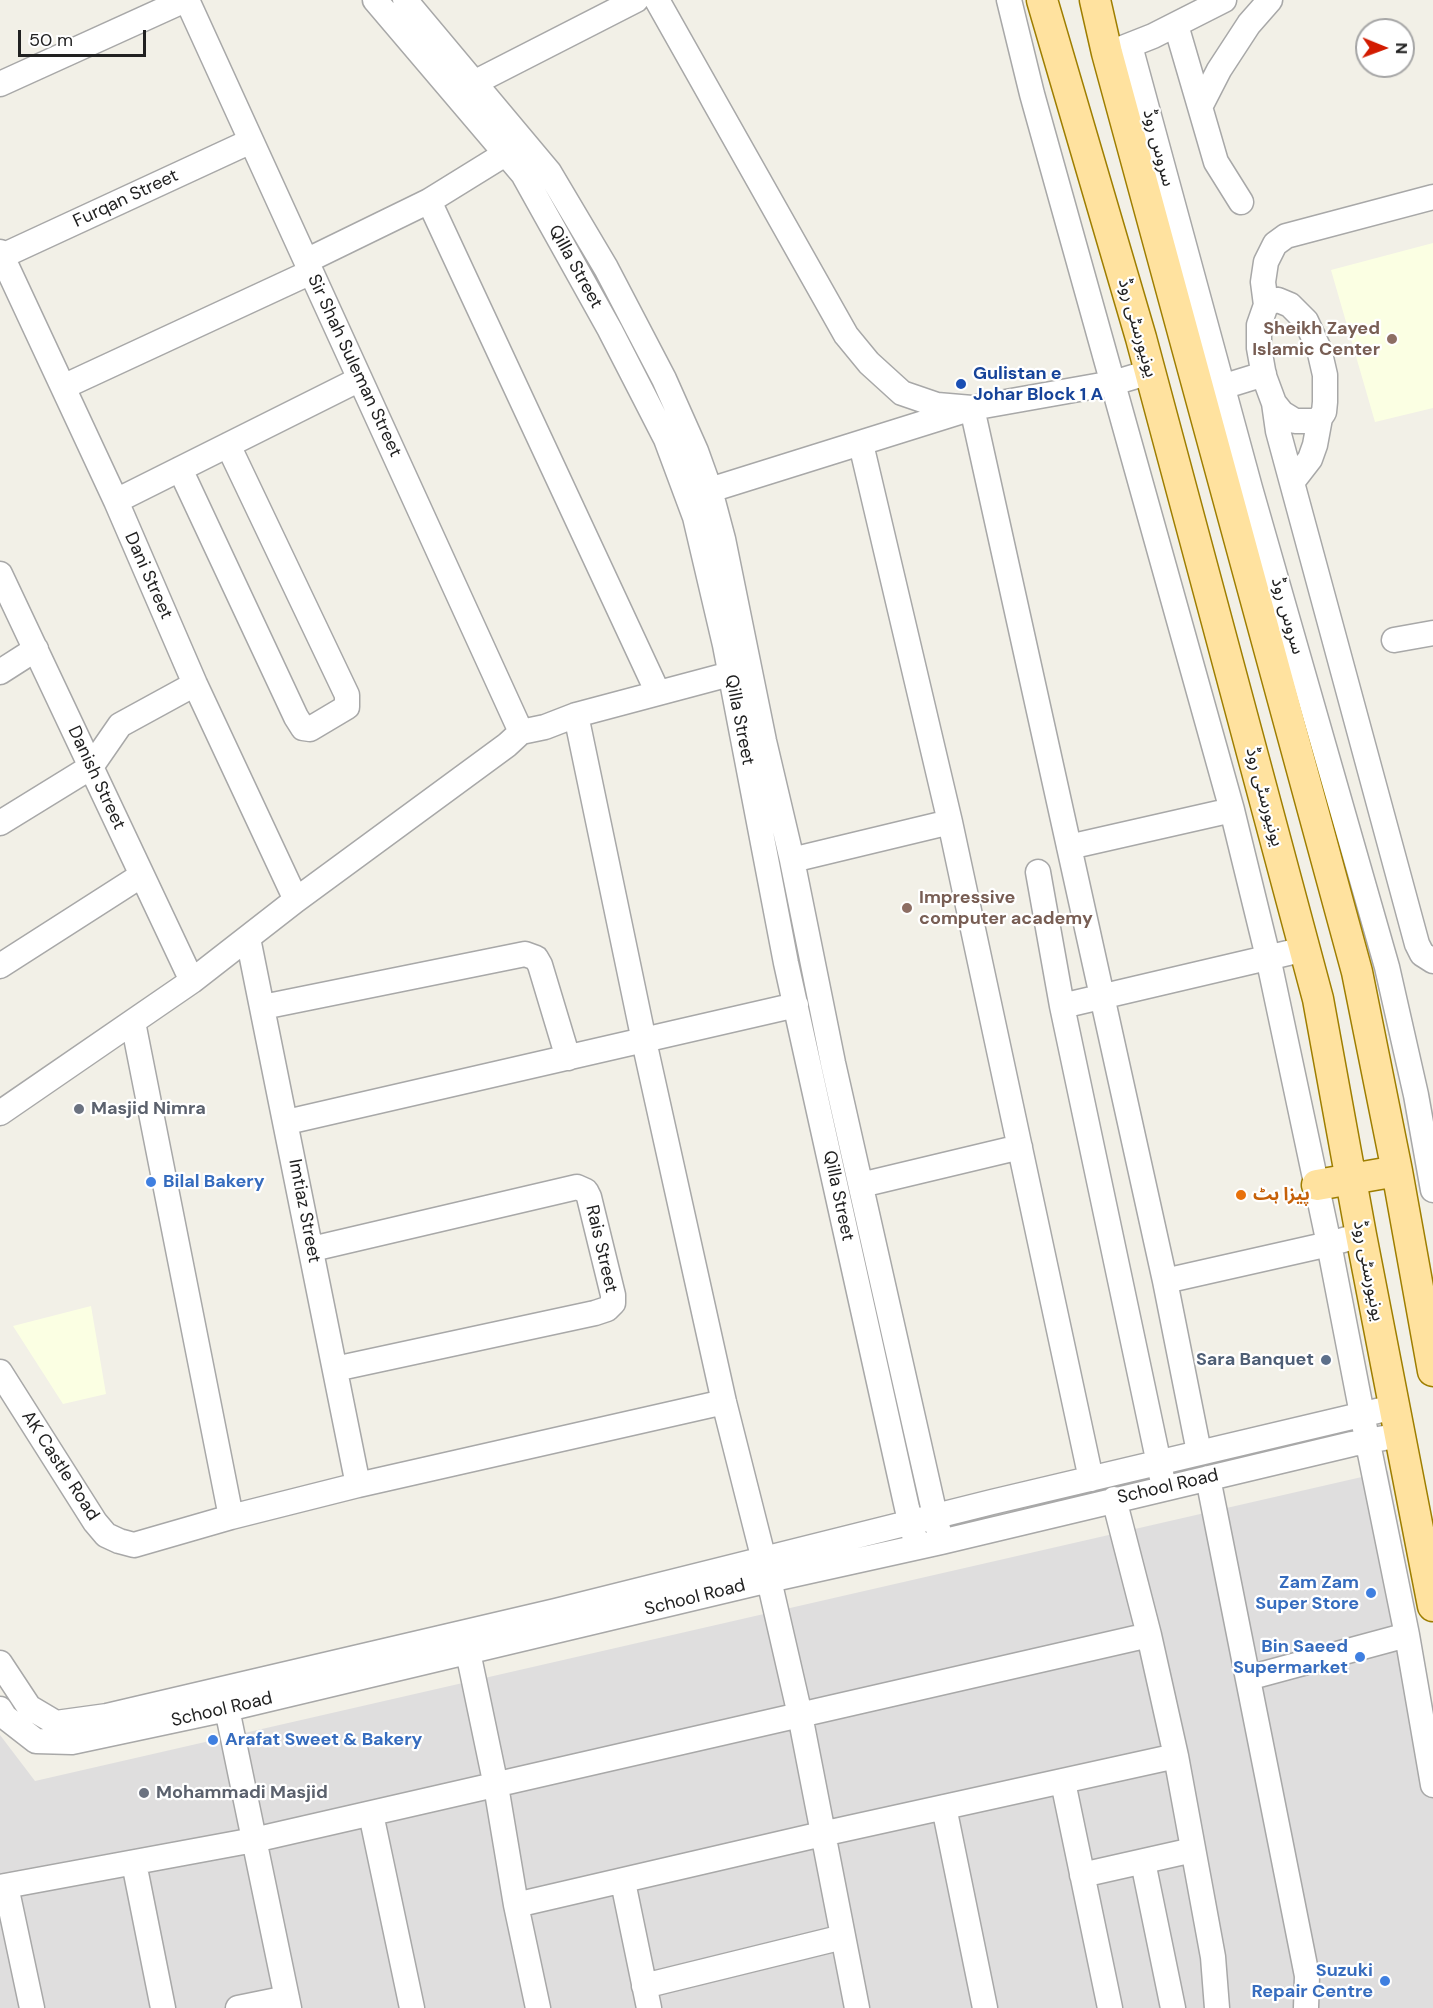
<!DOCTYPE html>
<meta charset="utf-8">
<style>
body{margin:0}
#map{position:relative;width:1433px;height:2008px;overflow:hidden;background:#f2f0e7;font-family:"DM Sans",sans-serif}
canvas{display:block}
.north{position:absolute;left:1355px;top:18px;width:60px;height:60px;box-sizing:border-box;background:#fff;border:2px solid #a6a6a6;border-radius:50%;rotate:91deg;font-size:16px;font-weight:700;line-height:24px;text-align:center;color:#212121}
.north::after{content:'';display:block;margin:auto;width:21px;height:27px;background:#d21b00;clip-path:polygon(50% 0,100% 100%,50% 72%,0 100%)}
.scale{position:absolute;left:18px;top:30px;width:128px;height:27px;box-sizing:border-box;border:3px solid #212121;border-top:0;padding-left:8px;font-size:18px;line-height:21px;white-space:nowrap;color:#212121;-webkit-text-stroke:4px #fff;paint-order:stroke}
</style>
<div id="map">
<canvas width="1433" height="2008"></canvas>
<div class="north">N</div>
<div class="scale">50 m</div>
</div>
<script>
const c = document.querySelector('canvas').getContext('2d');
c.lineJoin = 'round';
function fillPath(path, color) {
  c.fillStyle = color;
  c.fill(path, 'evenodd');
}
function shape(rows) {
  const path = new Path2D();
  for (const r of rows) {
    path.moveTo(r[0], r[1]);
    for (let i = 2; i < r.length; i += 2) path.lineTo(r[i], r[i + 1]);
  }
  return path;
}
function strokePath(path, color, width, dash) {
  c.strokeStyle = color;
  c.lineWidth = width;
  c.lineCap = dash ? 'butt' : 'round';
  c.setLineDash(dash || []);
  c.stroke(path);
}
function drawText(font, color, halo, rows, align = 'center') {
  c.font = font + ' "DM Sans","Noto Sans Arabic",sans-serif';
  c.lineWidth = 4.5;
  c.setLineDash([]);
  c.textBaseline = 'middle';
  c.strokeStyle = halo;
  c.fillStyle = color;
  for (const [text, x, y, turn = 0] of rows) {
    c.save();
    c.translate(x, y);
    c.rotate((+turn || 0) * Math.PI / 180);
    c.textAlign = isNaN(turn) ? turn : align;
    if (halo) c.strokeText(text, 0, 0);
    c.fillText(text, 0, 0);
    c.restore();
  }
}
fillPath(shape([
 [1388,1471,1433,1714,1433,2008,0,2008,0,1735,35,1781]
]), '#dfdede');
fillPath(shape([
 [1433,243,1433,408,1375,422,1331,270],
 [91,1306,106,1394,63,1404,13,1326]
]), '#fbffe3');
const minor = shape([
 [187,0,521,732],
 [375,0,523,174,610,330,646,400,666,439,695,517,725,645,786,963,907,1508,917,1546],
 [405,0,549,172,606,268,664,379,696,451,710,490,723,539,764,741,792,860,833,1063,941,1542],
 [657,0,846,335,869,363,902,393,937,405,972,408,1165,1281,1199,1452],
 [1009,0,1032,94,1232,810,1268,957,1329,1244,1362,1414,1407,1635,1433,1785],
 [1176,25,1200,107],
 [1130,46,1250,488,1387,967,1416,1095,1433,1190],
 [1115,51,1153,36,1224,0],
 [0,84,185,0],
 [462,89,636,0],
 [429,201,658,693],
 [1241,202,1216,162,1200,107,1219,70,1249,24,1270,0],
 [0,252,116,501,195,684,296,900],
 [0,257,251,141],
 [306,261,429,201,505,154],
 [1278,300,1290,305,1306,321,1319,349,1325,375,1325,402,1324,412,1320,418,1314,421,1295,421,1282,413,1274,403,1264,376,1259,348,1259,325,1266,305,1270,302,1278,300],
 [1266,305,1263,282,1266,262,1275,244,1286,236,1433,197],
 [63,387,311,272],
 [1209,391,1264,374],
 [1274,403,1278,431,1417,944,1422,954,1433,961],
 [861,444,950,822,1091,1479],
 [180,469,296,717,303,728,310,729,347,707,347,695,228,445],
 [1293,481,1310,459,1315,445,1320,418],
 [710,490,972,408,1113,383,1150,372],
 [116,501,360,379],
 [0,574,192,981],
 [1394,640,1433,633],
 [0,672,36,649],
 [576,715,644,1041,724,1402,769,1580,800,1715,857,2008],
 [0,823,91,767,120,725,195,684],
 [1069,847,1232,810],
 [792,860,950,822],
 [1038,872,1062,1006,1162,1478],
 [248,938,358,1485],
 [0,966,142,875],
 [1062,1006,1305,949],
 [263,1007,525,954,536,958,540,965,568,1058],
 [133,1022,231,1517],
 [0,1113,192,981,296,900,507,745,521,732,545,727,576,715,730,674],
 [287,1122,796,1005],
 [861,1185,1020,1147],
 [312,1249,577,1187,586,1191,589,1197,613,1295,613,1303,607,1309,595,1313,335,1369],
 [1165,1281,1329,1244,1361,1235],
 [0,1372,95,1522,106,1535,119,1541,134,1545,231,1517,358,1485,724,1402],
 [1208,1478,1307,1976,1306,2008],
 [1114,1499,1149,1635,1176,1756,1213,1957,1217,2008],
 [468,1652,496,1786,516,1905,538,2008],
 [0,1663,29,1707,56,1723,107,1716,556,1611,992,1502,1394,1407],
 [1248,1678,1407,1635],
 [0,1709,5,1717,36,1741,72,1742,227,1709,769,1580,941,1542,1352,1444,1400,1435],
 [227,1709,289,2008],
 [1063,1782,1110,2008],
 [944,1807,985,2008],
 [371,1814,412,2008],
 [1143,1862,1173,2008],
 [134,1863,163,2008],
 [1082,1875,1193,1850],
 [623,1882,649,2008],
 [6,1886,32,2008],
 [0,1887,254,1840,1149,1635],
 [516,1905,822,1834,1176,1756],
 [644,1986,843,1937],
 [238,2008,287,1998]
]);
const major = shape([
 [1042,0,1141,338,1318,999,1361,1235,1433,1606],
 [1095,0,1107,53,1357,972,1397,1171,1433,1371],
 [1317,1185,1397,1171]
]);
strokePath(minor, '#a8a8a8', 27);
strokePath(major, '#9e7e00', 33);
strokePath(minor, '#fff', 24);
strokePath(major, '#ffe29f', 30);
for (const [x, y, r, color] of [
 [1392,339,6,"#8d6e63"],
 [961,384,6,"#1a4fb4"],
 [907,908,6,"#8d6e63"],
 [79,1109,6,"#6b7280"],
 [151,1182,6,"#3f7fe0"],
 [1241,1195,6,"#e8710a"],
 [1326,1360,6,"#5c6f8a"],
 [1371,1593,6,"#3f7fe0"],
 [1360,1657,6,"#3f7fe0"],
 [213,1740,6,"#3f7fe0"],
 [144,1793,6,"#6b7280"],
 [1385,1981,6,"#3f7fe0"]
]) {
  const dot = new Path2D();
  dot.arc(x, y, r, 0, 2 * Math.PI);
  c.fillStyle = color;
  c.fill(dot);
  strokePath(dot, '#fff', 2);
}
drawText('18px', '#212121', '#fff', [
 ["سروس روڈ",1158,148,75],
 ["Furqan Street",126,199,-25],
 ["Qilla Street",575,267,61],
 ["یونیورسٹی روڈ",1137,328,74],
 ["Sir Shah Suleman Street",354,366,65],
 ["Dani Street",148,576,66],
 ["سروس روڈ",1287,616,74],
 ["Qilla Street",739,720,79],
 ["Danish Street",96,778,65],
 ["یونیورسٹی روڈ",1264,797,75],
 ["Qilla Street",838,1196,78],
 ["Imtiaz Street",304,1211,79],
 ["Rais Street",601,1249,77],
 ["یونیورسٹی روڈ",1368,1271,79],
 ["AK Castle Road",60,1466,57],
 ["School Road",1168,1487,-13],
 ["School Road",695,1598,-14],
 ["School Road",222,1710,-13]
]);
drawText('bold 18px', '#785e54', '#fff', [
 ["Sheikh Zayed",1380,329],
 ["Islamic Center",1380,350],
 ["Impressive",919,898,"left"],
 ["computer academy",919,919,"left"]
], 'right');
drawText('bold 18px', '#164399', '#fff', [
 ["Gulistan e",973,374],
 ["Johar Block 1 A",973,395]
], 'left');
drawText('bold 18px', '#5b616d', '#fff', [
 ["Masjid Nimra",91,1109],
 ["Mohammadi Masjid",156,1793]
], 'left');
drawText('bold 18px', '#366cbe', '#fff', [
 ["Bilal Bakery",163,1182,"left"],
 ["Zam Zam",1359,1583],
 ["Super Store",1359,1604],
 ["Bin Saeed",1348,1647],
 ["Supermarket",1348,1668],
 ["Arafat Sweet & Bakery",225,1740,"left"],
 ["Suzuki",1373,1971],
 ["Repair Centre",1373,1992]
], 'right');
drawText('bold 18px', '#c56008', '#fff', [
 ["پیزا ہٹ",1253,1195]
], 'left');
drawText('bold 18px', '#4e5e75', '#fff', [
 ["Sara Banquet",1314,1360]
], 'right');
</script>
